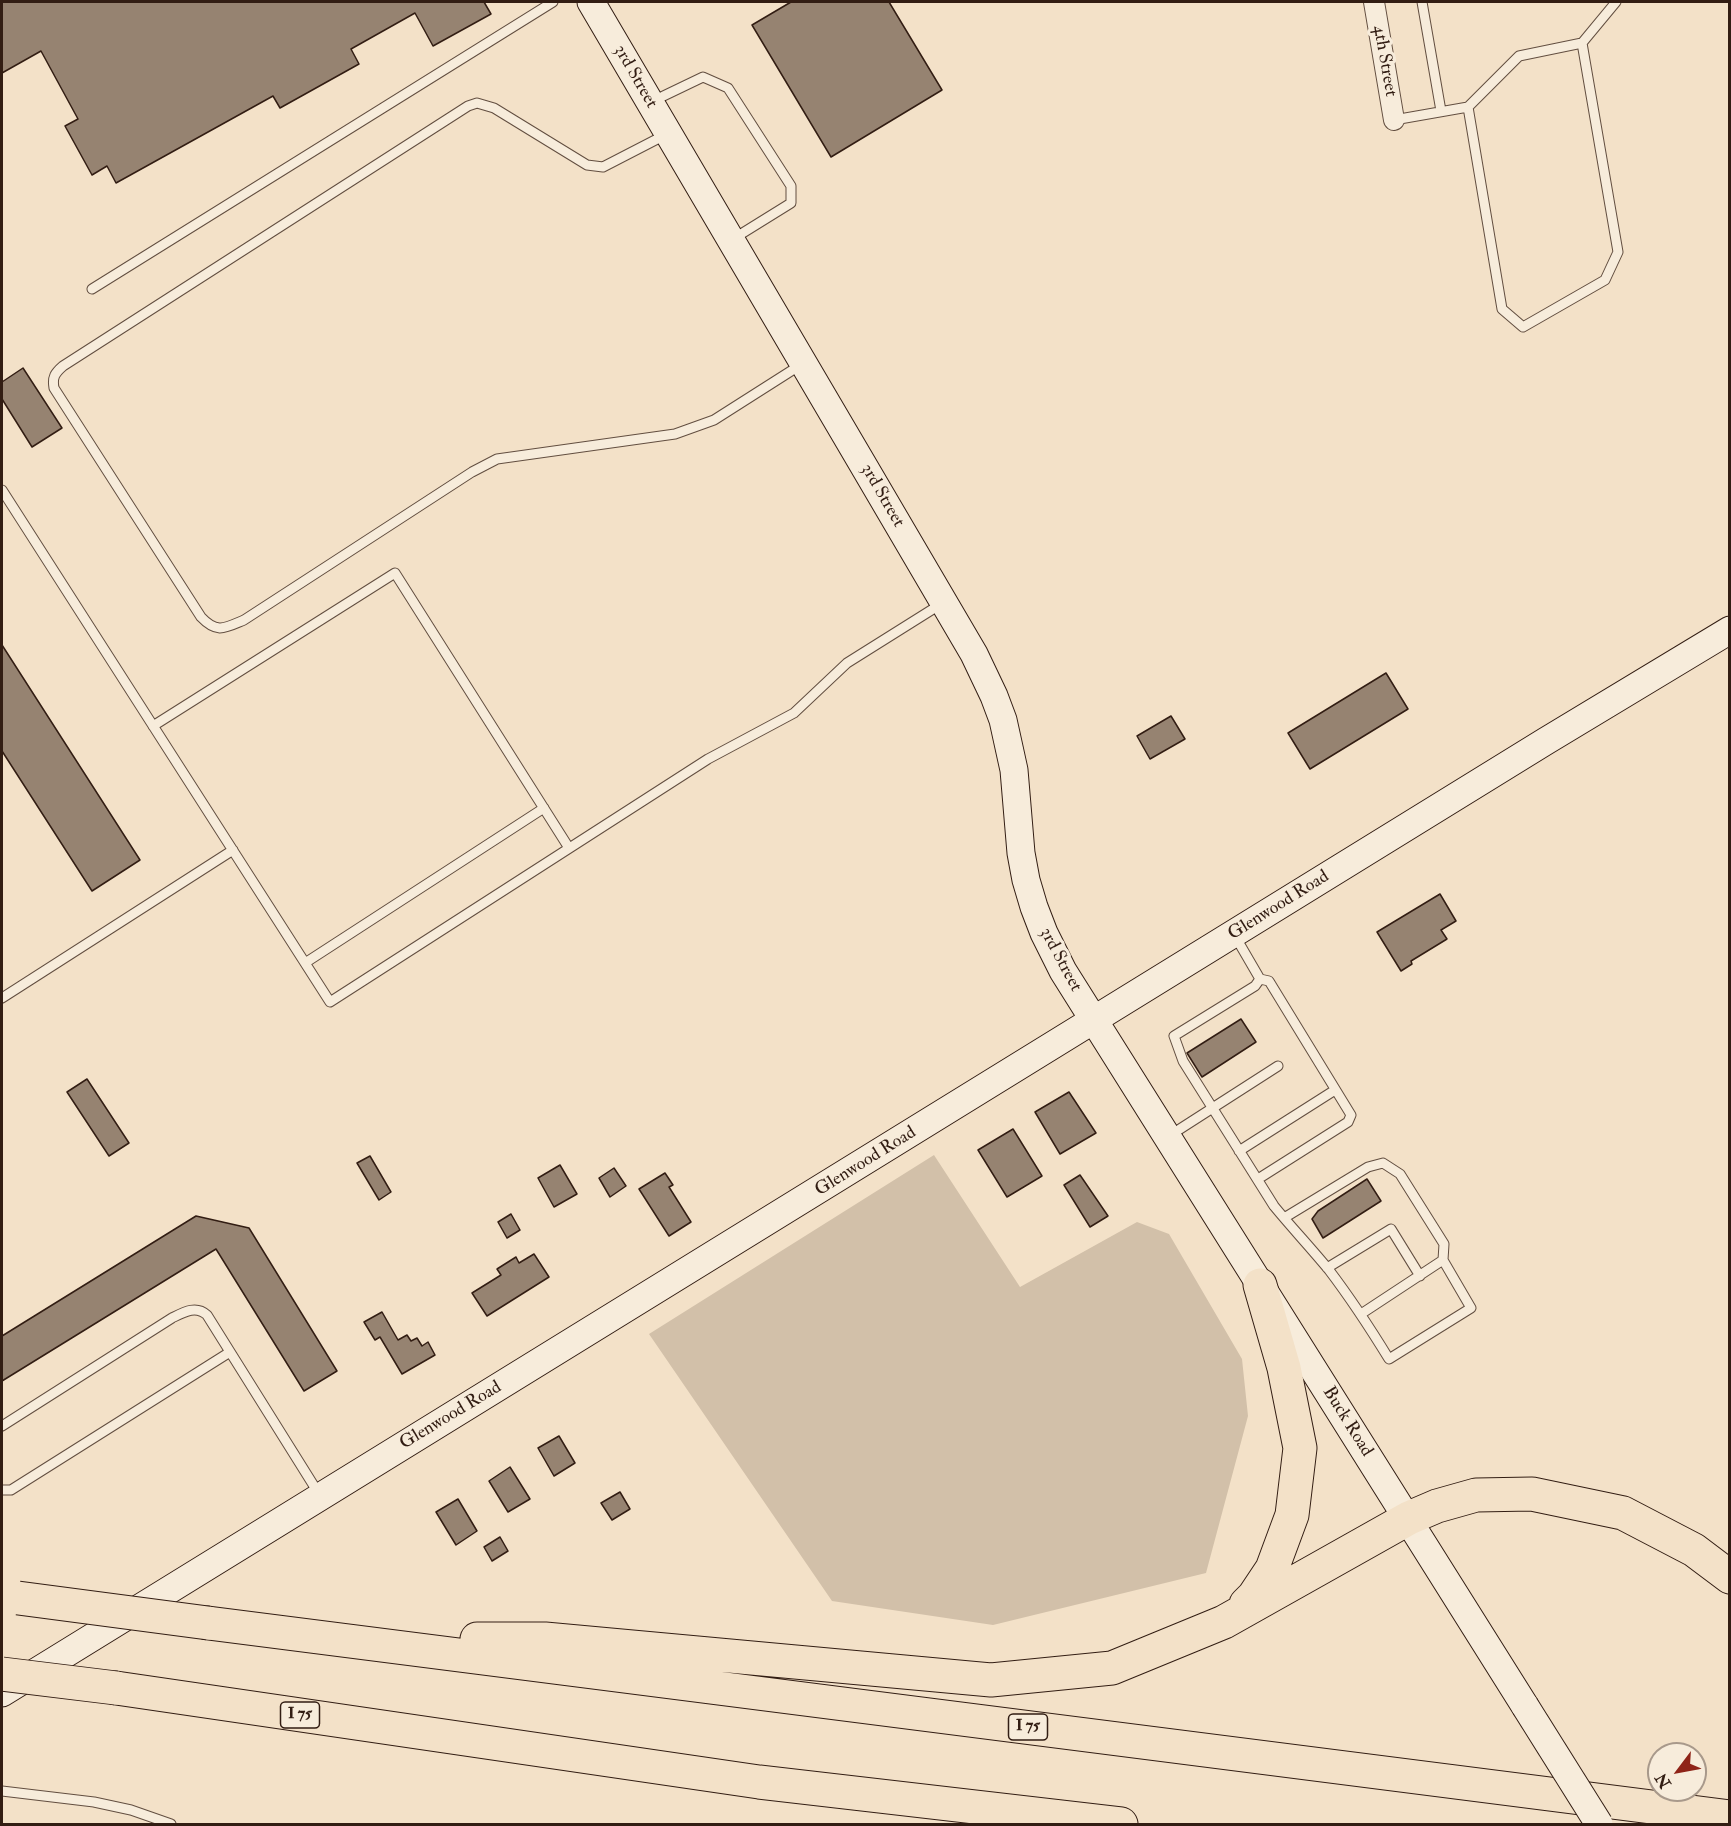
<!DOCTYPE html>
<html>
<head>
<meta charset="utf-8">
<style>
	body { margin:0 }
	#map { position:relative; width:1731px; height:1826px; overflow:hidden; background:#f3e1c8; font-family:"IM FELL Double Pica",serif }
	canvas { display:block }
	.frame { position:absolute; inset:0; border:3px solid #321d13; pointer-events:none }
	.north { position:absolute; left:1647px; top:1742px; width:60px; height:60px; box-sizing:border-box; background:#f7ecdb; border:2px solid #a8998b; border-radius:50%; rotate:238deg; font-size:16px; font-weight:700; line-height:24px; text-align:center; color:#321d13 }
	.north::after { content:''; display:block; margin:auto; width:21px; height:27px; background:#8f2418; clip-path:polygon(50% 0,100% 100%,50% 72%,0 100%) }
</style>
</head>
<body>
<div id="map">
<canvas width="1731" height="1826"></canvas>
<div class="frame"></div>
<div class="north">N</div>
</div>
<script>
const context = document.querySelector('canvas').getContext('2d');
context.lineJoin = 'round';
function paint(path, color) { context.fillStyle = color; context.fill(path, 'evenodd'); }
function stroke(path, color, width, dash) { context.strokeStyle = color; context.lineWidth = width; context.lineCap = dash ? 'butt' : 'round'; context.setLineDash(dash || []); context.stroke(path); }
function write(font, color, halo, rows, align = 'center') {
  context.font = font + ' "IM FELL Double Pica",serif'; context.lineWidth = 6; context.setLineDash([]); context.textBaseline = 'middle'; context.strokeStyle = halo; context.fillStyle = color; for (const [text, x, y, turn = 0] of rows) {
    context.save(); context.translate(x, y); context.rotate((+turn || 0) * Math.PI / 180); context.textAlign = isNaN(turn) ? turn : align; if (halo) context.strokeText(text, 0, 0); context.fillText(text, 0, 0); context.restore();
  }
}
const green = new Path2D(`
	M934,1155L1020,1287L1137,1222L1169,1234L1242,1359L1248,1416L1206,1573L993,1625L832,1601L649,1334Z`);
const building = new Path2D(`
	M2,2H484L491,14L433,46L415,13L351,49L359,64L280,108L273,96L116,183L107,166L92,175L65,126L78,119L41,51L2,73Z
	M791,2H889L942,90L831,157L752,25Z
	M23,368L62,428L32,447L2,399V382Z
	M2,645L140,860L92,891L2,751Z
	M1386,673L1408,709L1310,769L1288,733Z
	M1171,716L1185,739L1150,759L1137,736Z
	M1440,894L1456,921L1441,930L1447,939L1411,961L1412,964L1401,971L1377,932Z
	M1241,1019L1256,1042L1202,1077L1187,1053Z
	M87,1079L129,1143L109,1156L67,1092Z
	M1069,1092L1096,1133L1060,1154L1035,1112Z
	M1013,1129L1042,1176L1007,1197L978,1150Z
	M370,1156L391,1192L379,1200L357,1163Z
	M560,1165L577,1194L554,1207L538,1178Z
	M614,1168L626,1186L610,1197L599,1178Z
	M665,1173L673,1185L669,1187L691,1222L669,1236L639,1189Z
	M1080,1175L1108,1216L1090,1227L1064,1185Z
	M1367,1179L1381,1201L1323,1238L1312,1219L1318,1211Z
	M511,1214L520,1230L507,1238L498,1222Z
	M196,1216L249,1228L337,1371L304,1391L216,1249L2,1381V1336Z
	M534,1254L549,1277L487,1316L472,1293L501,1275L497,1269L516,1257L519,1263Z
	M382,1312L398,1340L407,1335L411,1341L417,1338L422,1346L428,1342L435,1355L402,1374L380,1337L375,1340L364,1322Z
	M559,1436L575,1463L554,1476L538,1448Z
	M510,1467L530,1499L508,1512L489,1481Z
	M620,1492L630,1509L612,1520L601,1503Z
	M458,1499L477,1531L456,1545L436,1512Z
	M500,1537L508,1551L492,1561L484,1547Z`);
const lane = new Path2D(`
	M1422,2L1441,111
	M653,101L703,77L728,88L791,186V203L733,239
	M1468,107L1519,56L1582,43
	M1394,120L1468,107L1502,309L1523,327L1605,280L1618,252L1582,43L1616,2
	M665,135L603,167L587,165L494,108L477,103L468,106L63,366C55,373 52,377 54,388L201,617C217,634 225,628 244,620L472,472L497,459L675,434L714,420L802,364
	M92,289L553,2
	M2,490L330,1002L708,759L794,713L847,663L941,604
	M153,726L395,573L569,848
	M1235,936L1260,979L1269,981L1351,1115L1348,1122L1258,1179
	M305,963L544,808
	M1260,979L1255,986L1174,1036L1183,1061L1274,1206C1292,1228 1311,1248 1329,1270C1351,1299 1370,1328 1389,1359L1471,1308L1443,1260L1444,1244L1400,1174L1383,1163L1368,1167L1284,1218
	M2,998L233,850
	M1169,1136L1278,1066
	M1239,1151L1335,1090
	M1327,1268L1391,1229L1420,1276
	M1361,1314L1443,1260
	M2,1426L172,1318C184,1312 196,1305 207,1315L319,1494
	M2,1490H11L230,1352
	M2,1791L94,1802L131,1810L171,1824`);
const street = new Path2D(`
	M1374,2L1394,120`);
const secondary = new Path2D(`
	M591,2L862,463L974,654L994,696L1003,720L1014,770L1021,853L1026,880L1034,907L1044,933L1063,971L1525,1706
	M2,1693L1546,741L1730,630`);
const highway = new Path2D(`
	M1246,1604L1254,1596L1272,1569L1292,1515L1300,1448L1284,1368L1260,1285
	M208,1623L1730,1817
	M477,1639H545L991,1680L1112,1668L1224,1622L1409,1518L1437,1506L1476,1495L1532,1494L1623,1513L1694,1550L1730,1577
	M116,1688L759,1782L1121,1824`);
const secondaryBridge = new Path2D(`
	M1525,1706L1599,1824`);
const highwayBridge = new Path2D(`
	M18,1598L208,1623
	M2,1674L116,1688`);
const shields = [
	[300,1715,39],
	[1028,1727,39]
];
const shieldNames = [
	["I 75",300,1715],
	["I 75",1028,1727]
];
const streetNames = [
	["4th Street",1384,61,80],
	["3rd Street",635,77,60],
	["3rd Street",882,496,60],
	["Glenwood Road",1279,906,-32],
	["3rd Street",1060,960,62],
	["Glenwood Road",866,1162,-32],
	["Glenwood Road",451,1416,-31],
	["Buck Road",1347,1422,58]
];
paint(green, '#d2c0a9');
paint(building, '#968371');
stroke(building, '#321d13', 1.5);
stroke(lane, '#624e40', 11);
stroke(street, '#624e40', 22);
stroke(secondary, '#321d13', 29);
stroke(highway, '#321d13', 35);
stroke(lane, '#f7ecdb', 9);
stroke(street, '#f7ecdb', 20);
stroke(secondary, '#f7ecdb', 27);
stroke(highway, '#f3e1c8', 33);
stroke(secondaryBridge, '#321d13', 29, []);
stroke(highwayBridge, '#321d13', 35, []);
stroke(secondaryBridge, '#f7ecdb', 27);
stroke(highwayBridge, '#f3e1c8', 33);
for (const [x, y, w] of shields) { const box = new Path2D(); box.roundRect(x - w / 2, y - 13, w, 26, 4.5); context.fillStyle = '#f7ecdb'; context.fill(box); stroke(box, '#321d13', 1.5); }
write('bold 16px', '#321d13', null, shieldNames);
write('18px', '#321d13', '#f7ecdb', streetNames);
</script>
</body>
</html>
